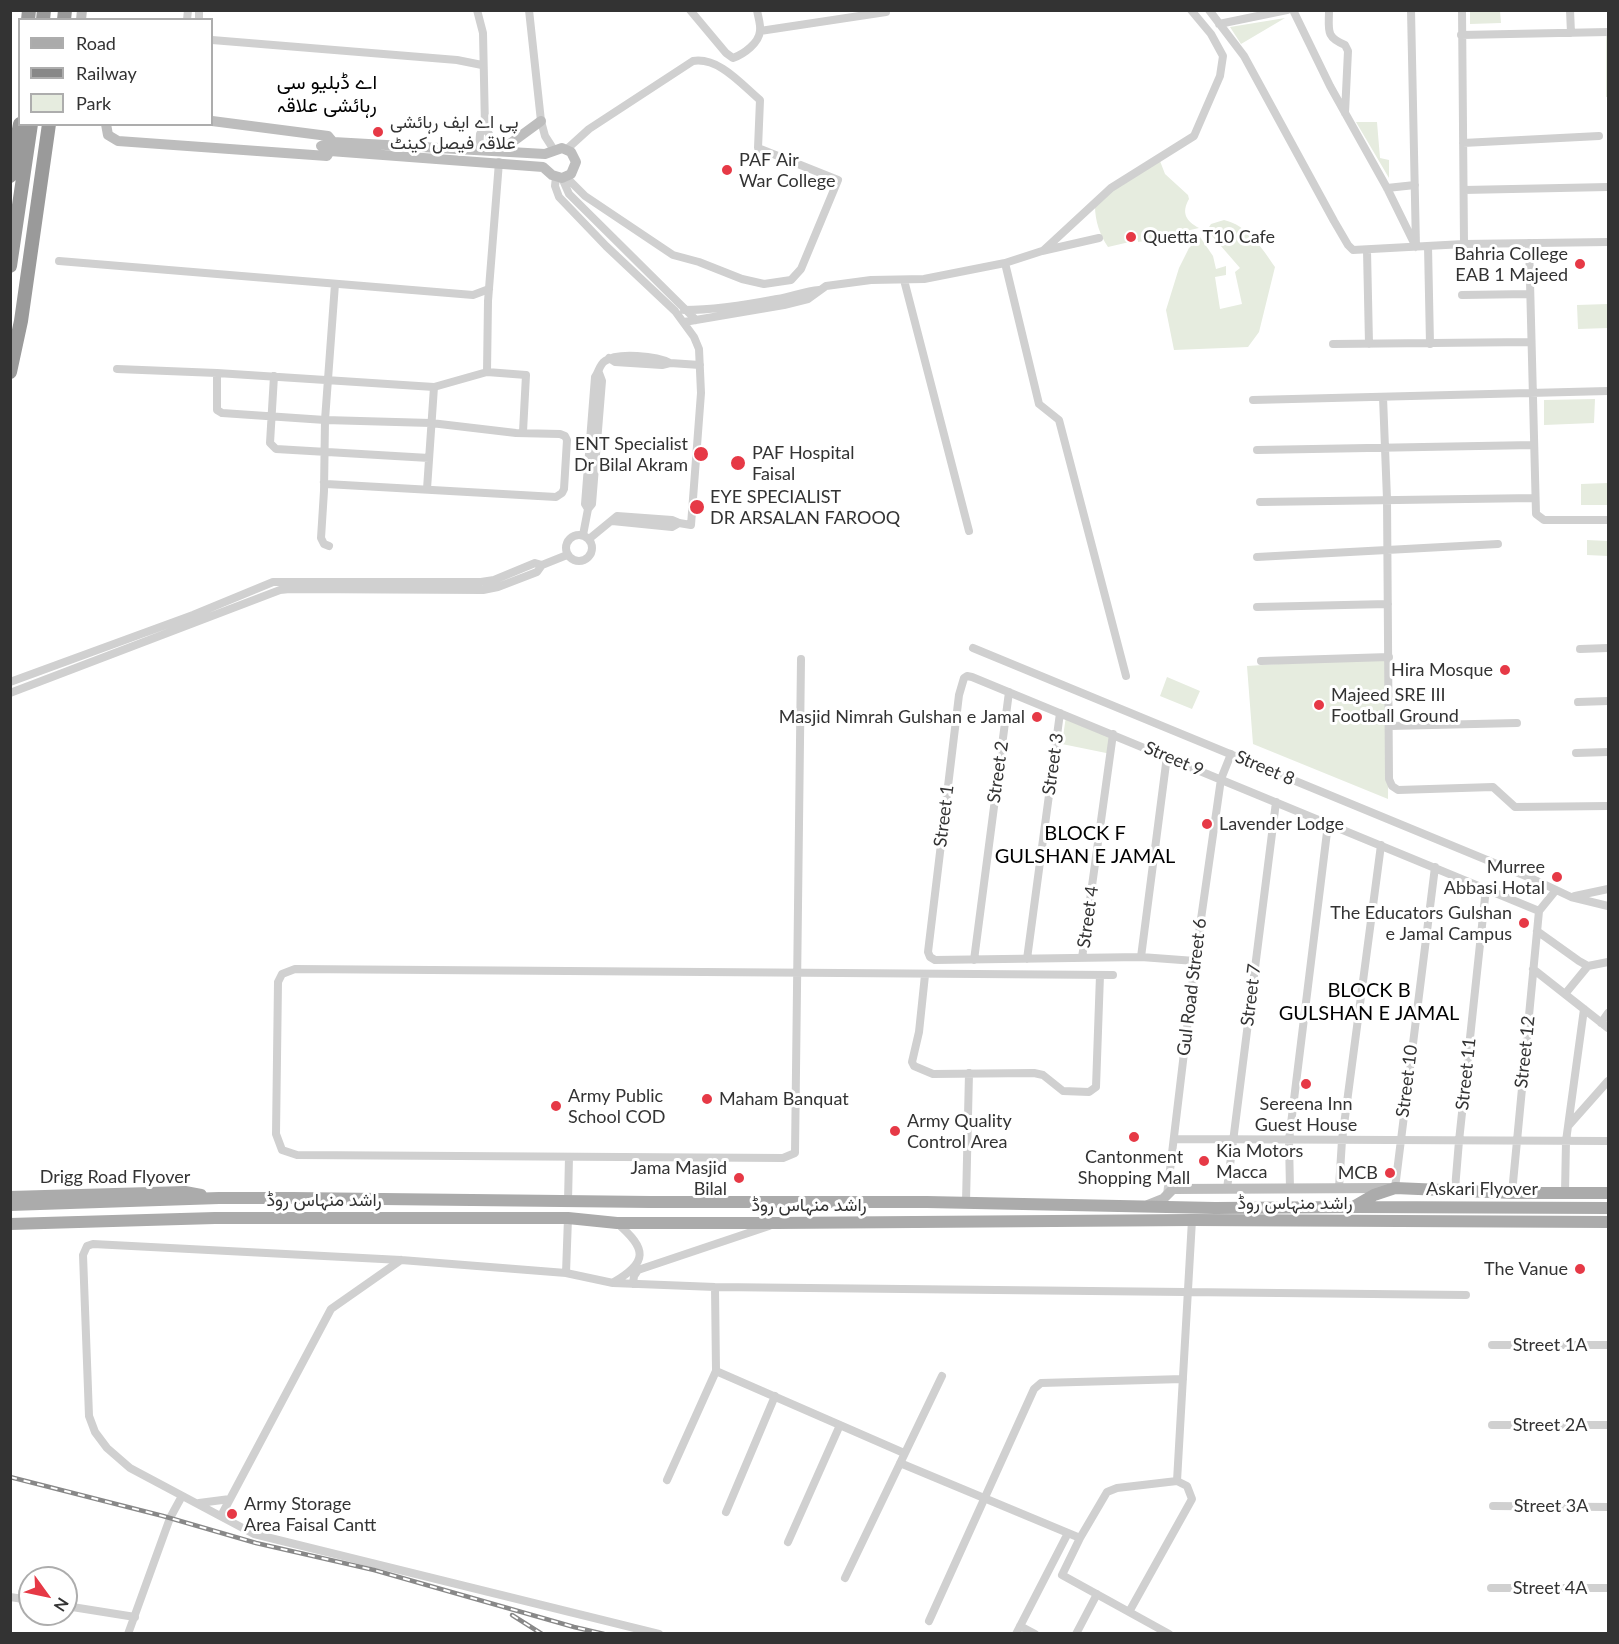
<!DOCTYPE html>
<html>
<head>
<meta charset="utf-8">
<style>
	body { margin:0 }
	#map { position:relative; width:1619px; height:1644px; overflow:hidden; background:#fff; font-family:Lato,sans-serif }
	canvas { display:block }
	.frame { position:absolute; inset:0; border:12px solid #333; pointer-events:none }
	.legend { position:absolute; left:18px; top:18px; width:195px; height:108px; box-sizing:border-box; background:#fff; border:2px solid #adadad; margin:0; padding:8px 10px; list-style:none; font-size:18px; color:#333 }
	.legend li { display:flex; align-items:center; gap:12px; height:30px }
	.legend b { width:30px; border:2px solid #adadad }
	.north { position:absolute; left:18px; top:1566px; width:60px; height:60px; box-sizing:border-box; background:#fff; border:2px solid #adadad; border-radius:50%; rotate:123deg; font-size:16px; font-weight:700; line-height:24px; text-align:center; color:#333 }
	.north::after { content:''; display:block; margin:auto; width:21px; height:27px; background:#e63946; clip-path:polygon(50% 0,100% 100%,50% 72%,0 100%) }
</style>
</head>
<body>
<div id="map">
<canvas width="1619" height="1644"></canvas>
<div class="frame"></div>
<ul class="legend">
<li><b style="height:8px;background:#ababab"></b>Road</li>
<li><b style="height:8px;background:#888"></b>Railway</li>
<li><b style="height:16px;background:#e6ecdf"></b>Park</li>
</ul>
<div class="north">N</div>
</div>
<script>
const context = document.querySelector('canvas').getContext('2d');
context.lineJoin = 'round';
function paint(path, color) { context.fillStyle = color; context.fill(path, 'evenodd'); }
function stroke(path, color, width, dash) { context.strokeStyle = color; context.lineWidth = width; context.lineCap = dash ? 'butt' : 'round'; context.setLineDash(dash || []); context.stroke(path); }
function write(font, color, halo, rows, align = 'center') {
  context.font = font + ' Lato,Vazirmatn,sans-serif'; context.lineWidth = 6; context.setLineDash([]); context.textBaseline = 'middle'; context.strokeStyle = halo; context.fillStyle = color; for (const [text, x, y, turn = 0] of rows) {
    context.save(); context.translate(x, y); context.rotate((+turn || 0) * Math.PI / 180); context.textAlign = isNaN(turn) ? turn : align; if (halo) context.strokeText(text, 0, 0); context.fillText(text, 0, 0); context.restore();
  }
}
const green = new Path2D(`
	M1470,11H1500L1501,23L1470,24Z
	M1285,18L1241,44L1230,27Z
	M1606,35H1608V97H1606Z
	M1356,122H1377L1380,158L1389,160V178Z
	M1160,161L1165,174L1188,195L1189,199C1181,213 1186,221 1199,228L1177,233L1167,232L1161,238L1138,242V240L1108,247C1100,235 1095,221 1095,206L1111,192Z
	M1224,220C1247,225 1262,248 1275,267L1259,332L1248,347L1174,350L1166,310L1179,268L1189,248L1200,237L1213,256L1216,269L1226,266V275L1215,277L1220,309L1242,304L1235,272L1240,268L1207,230L1211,224Z
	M1608,304V328L1578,329L1577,305Z
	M1595,399L1594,423L1544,425V400Z
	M1608,483V505H1581V484Z
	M1587,540L1608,541V556L1587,555Z
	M1389,657L1388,799L1253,744L1247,666Z
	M1167,677L1200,691L1192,709L1160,696Z
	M1066,716L1113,734L1111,754L1062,744Z`);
const street = new Path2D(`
	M477,10L483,33L485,127L489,134L492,150
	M529,10L541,121L545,136L554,150
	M690,10L726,53L733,58C744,54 759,43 760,31C761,25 758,17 757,10
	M1209,10L1244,56L1334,221L1348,245L1353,250L1464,244L1608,242
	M1293,10L1330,86L1387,188L1416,247L1411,10
	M1329,10C1329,30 1325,37 1345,45L1348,51L1345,113
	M1462,10L1464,244
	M1570,10L1571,33
	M187,20L188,10
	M199,20V10
	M1219,24L1287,10
	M760,31L886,12
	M1461,35L1608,32
	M212,40L457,60L482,65
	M1463,143L1599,136
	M479,149L480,134L485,127
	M556,177L555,186L559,197L606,246L675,311L694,337L699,349L701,393L691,525L679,523L672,520L617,516L589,539
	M566,177L585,196L673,255L699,262L742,279L764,284L791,280L801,269L838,180L758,148L760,100C741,84 719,57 693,61L589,129L567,149
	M562,178L569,194L696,320
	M1387,188L1415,185
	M1464,190L1608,187
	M1529,243L1536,514L1544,520H1608
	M1428,246L1430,344
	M1044,250L1111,188L1194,136L1220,76L1223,56L1211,34L1191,10
	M1367,250L1369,344
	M59,261L473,295L489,289
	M1005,263L1039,404L1059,420L1126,676
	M904,280L969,531
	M1462,295L1530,294
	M684,310C716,310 746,305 777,299C792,297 804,291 819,290
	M684,322L784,305L808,299L826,286L871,280L924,279L1005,263L1042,251L1099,238
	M1333,344L1531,342
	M609,358L615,362L662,365L670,363L700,365
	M117,369L217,373L434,387L487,372L526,375L523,432
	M487,372L488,301L499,162
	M217,373V410L222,413L325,420L431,423L516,433L560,434L565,436L567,440L564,489L562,493L556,497L326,484L324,482
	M274,376L270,443L276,449L429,458
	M1383,397L1387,499L1389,779L1392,786L1398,790L1493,787L1515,807L1608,806
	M1253,400L1608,391
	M1257,450L1534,445
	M427,489L434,387
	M1260,502L1535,498
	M588,509L585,504L595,377C599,372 599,365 605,361C617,352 657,356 670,363
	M612,521L672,527L679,523
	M566 548a13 13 0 1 1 26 0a13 13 0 1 1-26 0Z
	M583,535L588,509L592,504L602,381L599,373
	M329,546L324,544L321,538L324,491L325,420L335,284
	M1257,557L1498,544
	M1257,607L1388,604
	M973,648L1533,879L1571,897L1608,906
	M1580,649L1608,648
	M801,659L795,1153L783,1158L297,1155L282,1150L276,1134L278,982L282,974L295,969L1113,975
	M1261,661L1389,657
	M10,682L193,615L273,582H481L494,580L535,563L542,565
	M10,693L280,590L290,589L483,590L498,587L537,572L542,565L567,555
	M1578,702L1608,701
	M1390,726L1517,723
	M1576,753L1608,752
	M1575,896L1608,889
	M1539,911L1556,890
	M1537,931L1579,961L1588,966
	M1141,957L1167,756
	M1082,958L1113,734
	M1027,959L1060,713
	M974,960L1009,692
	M1195,961L1141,957L935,960L930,957L928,952L959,695L964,678L967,676L972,677L1539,911
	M1533,969L1608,1028
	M925,975L919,1032L912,1062L914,1066L933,1074L1034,1073L1043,1075L1063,1091L1089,1092L1096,1087L1100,975
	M1565,994L1588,966L1608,962
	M1601,1023L1608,1013
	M1569,1125L1608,1081
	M1174,1139L1608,1141
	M1339,1188L1342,1140L1381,845
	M1395,1188L1435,867
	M1227,1189L1276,802
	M1290,1189L1289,1140L1328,824
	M1455,1189L1459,1141L1486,888
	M1512,1193L1539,911
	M1565,1193L1566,1141L1584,1009
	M1167,1195L1195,961L1221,779L1231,754
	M568,1201L569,1157
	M966,1202L969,1073
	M568,1218L566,1273L613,1283L715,1287L1466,1295
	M566,1273L401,1260L93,1244L87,1246L83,1255L89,1416L95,1432L107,1448L130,1468L254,1534L659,1634
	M614,1282C648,1262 647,1249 618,1224
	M633,1284L634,1276L638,1270L769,1226
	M715,1287L716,1371L904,1453
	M1492,1345H1608
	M1492,1425H1608
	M900,1463L1080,1538
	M667,1480L716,1371
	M1177,1481L1192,1220
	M199,1503L230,1499
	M1493,1506L1608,1507
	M726,1512L775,1396
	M221,1516L331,1309L401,1260
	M788,1542L840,1425
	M845,1578L942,1376
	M1491,1588H1608
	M10,1597L30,1600
	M66,1606L135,1617
	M1129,1612L1192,1499L1187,1486L1177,1481L1117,1488L1107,1492L1080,1538L1062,1575L1169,1634
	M929,1621L1034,1389L1041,1383L1183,1379
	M1020,1626L1035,1634
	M128,1634L170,1518L182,1496
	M1016,1634L1068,1533
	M1076,1634L1097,1594`);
const secondary = new Path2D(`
	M81,20L82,10
	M212,121L328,136L333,142
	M106,124L108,135L118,141L327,156L330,151
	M333,142L545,154L562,148L571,152L576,162L571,174L562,178L552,175L543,167L330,151L321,146Z
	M500,151L541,121
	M1148,1205L1163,1199L1173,1189L1388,1188`);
const primary = new Path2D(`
	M10,1197L185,1192L201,1195
	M10,1205L219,1198H292L651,1202H927L1215,1208L1354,1207L1608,1208
	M1355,1206L1374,1195L1395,1188L1512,1193H1608
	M10,1224L215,1218H568L617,1223H776L1192,1220L1608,1222`);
const highway = new Path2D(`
	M28,20L29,10
	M43,20L44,10
	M64,20L65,10
	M10,176L20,124
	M10,266L31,124
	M10,372L21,321L49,124`);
const rail = new Path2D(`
	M10,1477L163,1516L256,1543L374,1570L574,1627L604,1634
	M512,1615L542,1634`);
const markers = [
	[378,132,6,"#e63946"],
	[727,170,6,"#e63946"],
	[1131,237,6,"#e63946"],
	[1580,264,6,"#e63946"],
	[701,454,8,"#e63946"],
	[738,463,8,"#e63946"],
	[697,507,8,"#e63946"],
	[1505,670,6,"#e63946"],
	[1319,705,6,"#e63946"],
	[1037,717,6,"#e63946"],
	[1207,824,6,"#e63946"],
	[1557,877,6,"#e63946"],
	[1524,923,6,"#e63946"],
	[1306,1084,6,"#e63946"],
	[707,1099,6,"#e63946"],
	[556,1106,6,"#e63946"],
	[895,1131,6,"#e63946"],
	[1134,1137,6,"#e63946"],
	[1204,1161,6,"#e63946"],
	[1390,1173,6,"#e63946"],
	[739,1178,6,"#e63946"],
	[1580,1269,6,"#e63946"],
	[232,1514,6,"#e63946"]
];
const poiNames = [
	["پی اے ایف رہائشی",390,122],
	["علاقہ فیصل کینٹ",390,143],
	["PAF Air",739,160],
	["War College",739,181],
	["Quetta T10 Cafe",1143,237],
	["Bahria College",1568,254,"right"],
	["EAB 1 Majeed",1568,275,"right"],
	["ENT Specialist",688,444,"right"],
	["Dr Bilal Akram",688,465,"right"],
	["PAF Hospital",752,453],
	["Faisal",752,474],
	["EYE SPECIALIST",710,497],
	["DR ARSALAN FAROOQ",710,518],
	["Hira Mosque",1493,670,"right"],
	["Majeed SRE III",1331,695],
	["Football Ground",1331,716],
	["Masjid Nimrah Gulshan e Jamal",1025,717,"right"],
	["Lavender Lodge",1219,824],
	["Murree",1545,867,"right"],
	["Abbasi Hotal",1545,888,"right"],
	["The Educators Gulshan",1512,913,"right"],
	["e Jamal Campus",1512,934,"right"],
	["Army Public",568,1096],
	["School COD",568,1117],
	["Maham Banquat",719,1099],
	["Sereena Inn",1306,1104,"center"],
	["Guest House",1306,1125,"center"],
	["Army Quality",907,1121],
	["Control Area",907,1142],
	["Kia Motors",1216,1151],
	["Macca",1216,1172],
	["Cantonment",1134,1157,"center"],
	["Shopping Mall",1134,1178,"center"],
	["Jama Masjid",727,1168,"right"],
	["Bilal",727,1189,"right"],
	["MCB",1378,1173,"right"],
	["The Vanue",1568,1269,"right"],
	["Army Storage",244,1504],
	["Area Faisal Cantt",244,1525]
];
const streetNames = [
	["Street 9",1174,759,23],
	["Street 3",1053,764,-82],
	["Street 8",1265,768,23],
	["Street 2",998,772,-82],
	["Street 1",944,816,-83],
	["Street 4",1088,917,-82],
	["Gul Road Street 6",1192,987,-83],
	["Street 7",1251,995,-83],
	["Street 12",1525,1052,-84],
	["Street 11",1466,1074,-84],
	["Street 10",1407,1081,-83],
	["Drigg Road Flyover",115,1177],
	["Askari Flyover",1482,1189],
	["راشد منہاس روڈ",324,1200],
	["راشد منہاس روڈ",1295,1203],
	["راشد منہاس روڈ",809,1205],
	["Street 1A",1550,1345],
	["Street 2A",1550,1425],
	["Street 3A",1551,1506],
	["Street 4A",1550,1588]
];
const neighbourhoodNames = [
	["اے ڈبلیو سی",327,83],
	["رہائشی علاقہ",327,106],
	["BLOCK F",1085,834],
	["GULSHAN E JAMAL",1085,857],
	["BLOCK B",1369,991],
	["GULSHAN E JAMAL",1369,1014]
];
paint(green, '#e6ecdf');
stroke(street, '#d0d0d0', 8);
stroke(secondary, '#bdbdbd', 10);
stroke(primary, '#ababab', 12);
stroke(highway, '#9a9a9a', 14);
stroke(rail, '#888', 4.5);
stroke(rail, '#fff', 2, [7]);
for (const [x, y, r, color] of markers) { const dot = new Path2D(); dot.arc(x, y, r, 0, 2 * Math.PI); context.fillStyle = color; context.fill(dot); stroke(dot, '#fff', 2); }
write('18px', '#333', '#fff', poiNames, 'left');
write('18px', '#333', '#fff', streetNames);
write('20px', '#000', '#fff', neighbourhoodNames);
</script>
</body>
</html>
